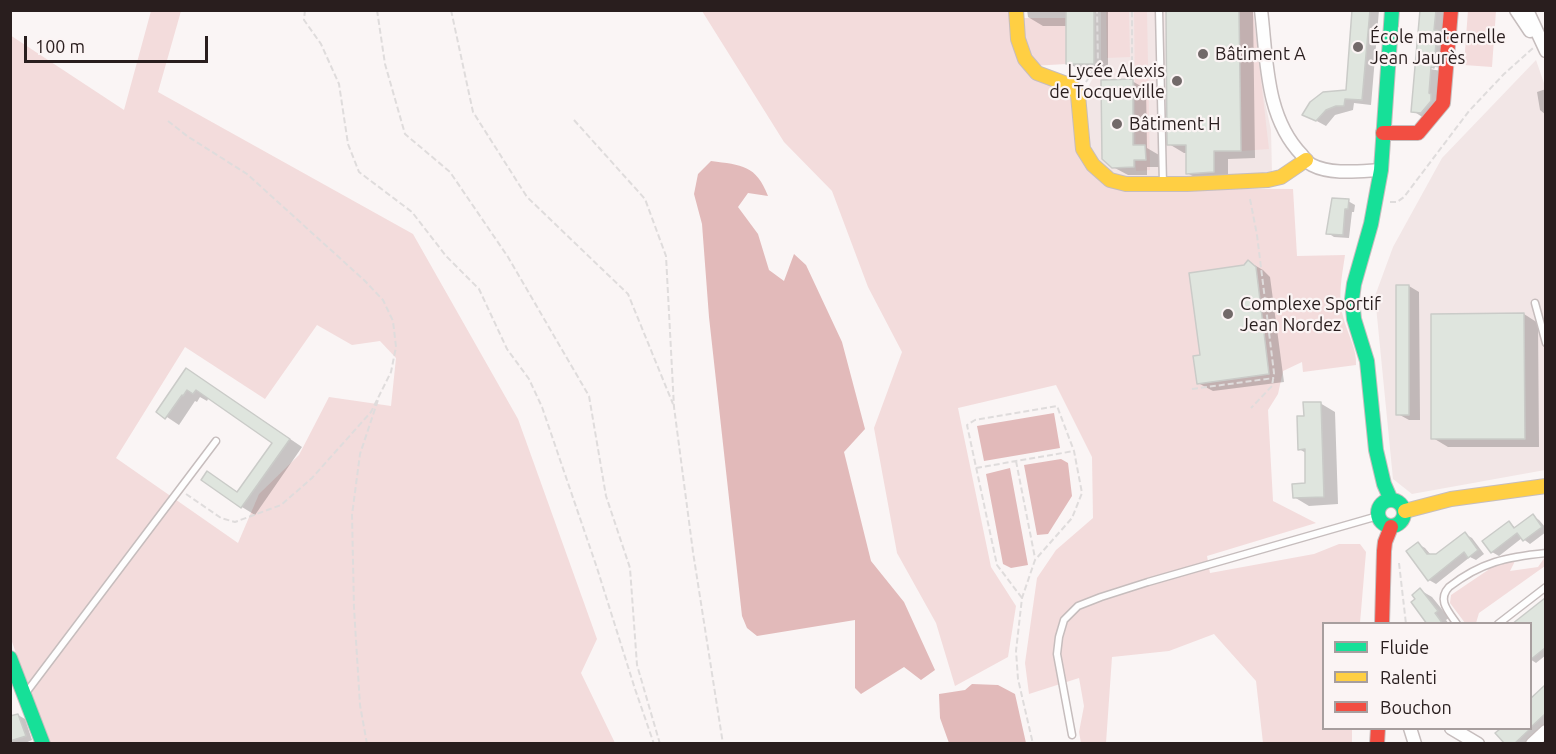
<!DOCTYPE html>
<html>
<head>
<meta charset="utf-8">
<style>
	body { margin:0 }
	#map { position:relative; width:1556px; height:754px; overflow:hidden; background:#faf5f5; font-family:Ubuntu,sans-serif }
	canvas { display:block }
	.frame { position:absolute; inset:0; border:12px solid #291e1e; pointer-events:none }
	.legend { position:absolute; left:1322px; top:622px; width:210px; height:108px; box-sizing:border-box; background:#fbf4f4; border:2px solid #a79e9e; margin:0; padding:8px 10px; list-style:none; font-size:18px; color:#291e1e }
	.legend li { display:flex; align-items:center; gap:12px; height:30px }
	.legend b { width:30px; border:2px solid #a79e9e }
	.scale { position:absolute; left:24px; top:36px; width:184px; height:27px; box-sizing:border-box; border:3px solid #291e1e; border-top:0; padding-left:8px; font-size:18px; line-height:21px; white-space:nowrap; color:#291e1e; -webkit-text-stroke:4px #fbf4f4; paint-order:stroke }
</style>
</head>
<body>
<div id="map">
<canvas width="1556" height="754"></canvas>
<div class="frame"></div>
<ul class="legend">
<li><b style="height:8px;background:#16e098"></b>Fluide</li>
<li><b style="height:8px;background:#ffcf43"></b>Ralenti</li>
<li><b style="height:8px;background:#f24e42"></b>Bouchon</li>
</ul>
<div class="scale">100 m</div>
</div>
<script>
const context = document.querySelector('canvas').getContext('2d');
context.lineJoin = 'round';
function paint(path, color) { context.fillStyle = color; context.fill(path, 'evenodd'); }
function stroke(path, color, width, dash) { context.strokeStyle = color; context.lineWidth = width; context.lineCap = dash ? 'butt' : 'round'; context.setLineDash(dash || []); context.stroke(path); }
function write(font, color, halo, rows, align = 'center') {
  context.font = font + ' Ubuntu,sans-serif'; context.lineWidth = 4.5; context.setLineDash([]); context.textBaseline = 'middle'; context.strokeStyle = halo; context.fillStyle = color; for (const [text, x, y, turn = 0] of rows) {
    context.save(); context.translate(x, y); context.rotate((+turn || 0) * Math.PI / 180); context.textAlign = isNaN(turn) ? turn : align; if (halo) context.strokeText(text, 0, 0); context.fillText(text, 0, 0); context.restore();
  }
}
const built = new Path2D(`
	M1101,11H1253L1265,102L1271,130L1272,173L1214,177H1132L1108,175L1087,147L1082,98L1101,63Z
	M1536,60L1546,89L1545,470L1412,494L1393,479L1375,296L1393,247L1442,158Z`);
const green = new Path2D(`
	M1468,10L1496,11L1492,67L1464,65Z
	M151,11H181L158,92L413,234L518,419L597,639L581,673L615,743H47L10,636V35L124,110ZM317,325L352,345L380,341L396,358L391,406L329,397L299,455L259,494L238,543L116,458L185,347L265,399Z
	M702,11H1011L1020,61L1073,91L1081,152L1129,188L1293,189L1297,256L1345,255C1342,276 1337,298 1344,320C1348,335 1357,349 1356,365L1303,372L1302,362L1283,371L1278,394L1268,410L1273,501L1316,523L1207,556L1210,573L1314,554L1339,544H1360L1366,552L1360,623L1324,624V728L1352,729V743H1263L1256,681L1214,634L1169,651L1112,657L1106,743H1081L1079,732L1084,706L1079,678L1029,694L1025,663L1037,578L1056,550L1093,518L1092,457L1056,385L958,408L991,567L1016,606L1008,657L955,686L936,623L897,553L874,428L902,352L868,287L832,191L784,142Z
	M1106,11H1129L1130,57L1107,58Z
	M1134,11H1147L1150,170L1136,171Z
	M1239,11H1253L1269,149L1241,151Z
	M1021,18H1066V64L1032,66Z
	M1545,557V566L1479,613L1476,623H1465L1450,603L1451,595L1488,570L1489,567L1515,561L1510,571L1538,567Z`);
const water = new Path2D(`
	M711,161C742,165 756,165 768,196L748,193L738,207L758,234L769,270L784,281L794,254L806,265L842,342L865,429L844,452L871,561L904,602L935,670L921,680L904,667L861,694L855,688V620L757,636L747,628L742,616L709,317L702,224L694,194L698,174Z
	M1054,413L1060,448L984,461L977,426Z
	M1061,459L1068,463L1072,496L1048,534L1037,535L1024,465Z
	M1010,468L1028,565L1011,568L1003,564L986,474Z
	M972,684L998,685L1015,694L1026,743H949L940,718L939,694L965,690Z`);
const shadow = new Path2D(`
	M1027,10H1108V71H1082L1068,63L1067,26H1043L1028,17Z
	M1167,10H1253L1255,158L1228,159V180L1202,181L1187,173L1188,153H1184L1169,144Z
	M1354,10H1379L1371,105L1354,103L1353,110L1335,115L1326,126L1304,114L1347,91Z
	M1422,10H1453L1448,75L1427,120L1413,111ZM1430,66L1441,68V71L1430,69Z
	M1132,81L1146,89L1147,148L1159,155V167H1147V175H1128L1113,167Z
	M1546,89V115L1540,110L1537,92Z
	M1348,201L1355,205L1354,212H1352L1349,238L1334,237L1328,233Z
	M1249,262L1263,270L1270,277L1284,382L1213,391L1198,383L1202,356Z
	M1409,286L1419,292L1420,420H1409L1398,414Z
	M1524,314L1538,323L1539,447H1448L1433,438Z
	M199,377L302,447L255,515L242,507L207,473L239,493L274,442L209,397L207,401L200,397L197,402L195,401L179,425L158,411Z
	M1320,403L1335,412L1338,504L1309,506L1294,497L1307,484L1306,453L1299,449L1305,417Z
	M1533,516L1539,520L1546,528V532L1530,544L1522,538L1499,556L1492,552L1509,523L1516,528Z
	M1465,534L1472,538L1484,554L1476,560L1470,557L1436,584L1429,580L1418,544L1425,548L1431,555L1436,556Z
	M1420,590L1432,597L1449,618L1446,620L1449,624H1429L1417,599Z
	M1546,641V655L1536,663L1530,659V650Z
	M1546,687V723L1524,744H1507L1497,733L1502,728H1530V700Z
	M18,715L25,719L32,740L23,744H10V718Z`);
const building = new Path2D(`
	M1066,10H1094V64H1066Z
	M1166,10H1239L1241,151H1214V172L1186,174V145H1167Z
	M1352,10H1370L1362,100L1345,99L1344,106H1336L1326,110L1316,121L1302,115L1310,102L1323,92L1346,90Z
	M1420,10H1436L1434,30H1437L1434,68L1431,67L1429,93L1431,94V101L1421,113L1411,112Z
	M1133,79V145H1145L1146,160H1134V167L1112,168L1102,159L1101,80Z
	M1332,198L1349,199L1348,209H1345L1343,235L1326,234Z
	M1248,260L1256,267L1269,374L1197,384L1193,356L1200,355L1189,273L1244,265Z
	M1396,285H1409V415H1396Z
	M1524,313L1525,439H1431V314Z
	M186,368L290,439L241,508L201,480L207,471L237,492L272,443L196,390L193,394L187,390L183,396L182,395L165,419L156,412Z
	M1303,402H1321L1324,497L1293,498L1292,484L1305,483V449L1298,450L1297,416H1304Z
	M1533,514L1542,527L1523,541L1517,533L1491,553L1482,541L1509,521L1514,528Z
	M1465,532L1478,550L1468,558L1464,552L1428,581L1406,551L1418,542L1427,554H1436Z
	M1420,588L1438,611L1435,613L1443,624H1427L1411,602L1415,599L1412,595Z
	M1545,598V648L1530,660V624H1512Z
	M1545,685V714L1530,728V699Z
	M18,714L26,736L10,741V716Z
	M1500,729H1530L1514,744H1505L1495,733Z`);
const path = new Path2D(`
	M305,10L304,20L321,44L339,84L348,144L359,172L412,212L446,256L479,289L507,349L529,379L542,407L597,568L635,689L654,744
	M377,10L385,64L405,134L450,172L508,257L589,396L606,496L630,568L637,665L660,744
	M451,10L473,112L527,197L628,294L673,404
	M1128,79L1132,73V10
	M1086,82L1098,63L1097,10
	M574,120L645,199L666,256L674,407L693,552L723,744
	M168,121L187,136L247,174L364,280L383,300L393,321L396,347L391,372L371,412L312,478L281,505L235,522L221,518L186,494
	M1250,199L1257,235L1274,373L1272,386L1251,408
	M1390,202H1397L1404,197L1469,111L1504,74L1533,48
	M1192,389L1274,378
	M1016,461L1035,558
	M976,468L1074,451
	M1399,563L1406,624
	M1022,598L997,565L967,425L975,420L1057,406L1074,451L1082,493L1072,518L1035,560L1022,598L1016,651L1018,679L1033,744
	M367,744L360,705L354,608L352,515L360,454L378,400`);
const lane = new Path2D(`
	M1159,10L1163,184
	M1535,303L1546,343
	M1457,624C1448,611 1437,600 1449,587C1481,562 1507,557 1546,553
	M1498,624L1546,587
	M25,694L216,441
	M1072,735L1057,654L1059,637L1064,620L1078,606L1101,597L1148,582L1378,516`);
const street = new Path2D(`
	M1261,10C1267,59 1265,117 1302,155C1305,159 1308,163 1312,165C1331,175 1360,171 1381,170
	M1516,10L1530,31
	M1527,10L1546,51
	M1410,728L1415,744
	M1451,728L1478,744
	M1532,744L1546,731`);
const fast = new Path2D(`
	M1378 513a13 13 0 1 1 26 0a13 13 0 1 1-26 0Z
	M1391,500L1384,484L1376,450L1367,361L1354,319L1352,299L1354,284L1371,224L1381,170L1392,10
	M10,658L43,744`);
const slow = new Path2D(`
	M1016,10L1018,39L1025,59L1037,73L1072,86L1078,95L1083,149L1093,165L1110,180L1126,184H1187L1268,180L1281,177L1306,160
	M1405,511L1451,499L1546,486`);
const jam = new Path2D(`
	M1383,133H1418L1443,103L1451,10
	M1382,624L1384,551L1385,542L1391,527
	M1377,744L1378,728`);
const markers = [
	[1358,47,6,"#726969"],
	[1203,54,6,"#726969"],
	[1177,81,6,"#726969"],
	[1117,124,6,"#726969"],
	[1228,314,6,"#726969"]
];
const poiNames = [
	["École maternelle",1370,37],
	["Jean Jaurès",1370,58],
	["Bâtiment A",1215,54],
	["Lycée Alexis",1165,71,"right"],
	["de Tocqueville",1165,92,"right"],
	["Bâtiment H",1129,124],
	["Complexe Sportif",1240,304],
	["Jean Nordez",1240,325]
];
paint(built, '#f2e6e6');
paint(green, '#f3dcdc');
paint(water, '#e2baba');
paint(shadow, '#0003');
paint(building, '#dfe5de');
stroke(building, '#cacbc8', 1.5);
stroke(lane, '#c6bdbd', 9);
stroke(street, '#c6bdbd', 15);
stroke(fast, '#c6bdbd', 16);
stroke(slow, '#c6bdbd', 16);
stroke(jam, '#c6bdbd', 16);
stroke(path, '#dfdcdc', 2, [6, 3]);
stroke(lane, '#fefefe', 6);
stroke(street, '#fefefe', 12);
stroke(fast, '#16e098', 14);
stroke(slow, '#ffcf43', 14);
stroke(jam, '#f24e42', 14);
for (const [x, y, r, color] of markers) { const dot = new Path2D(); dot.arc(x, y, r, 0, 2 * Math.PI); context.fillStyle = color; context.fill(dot); stroke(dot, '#fbf4f4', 2); }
write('18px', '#291e1e', '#fbf4f4', poiNames, 'left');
</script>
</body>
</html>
